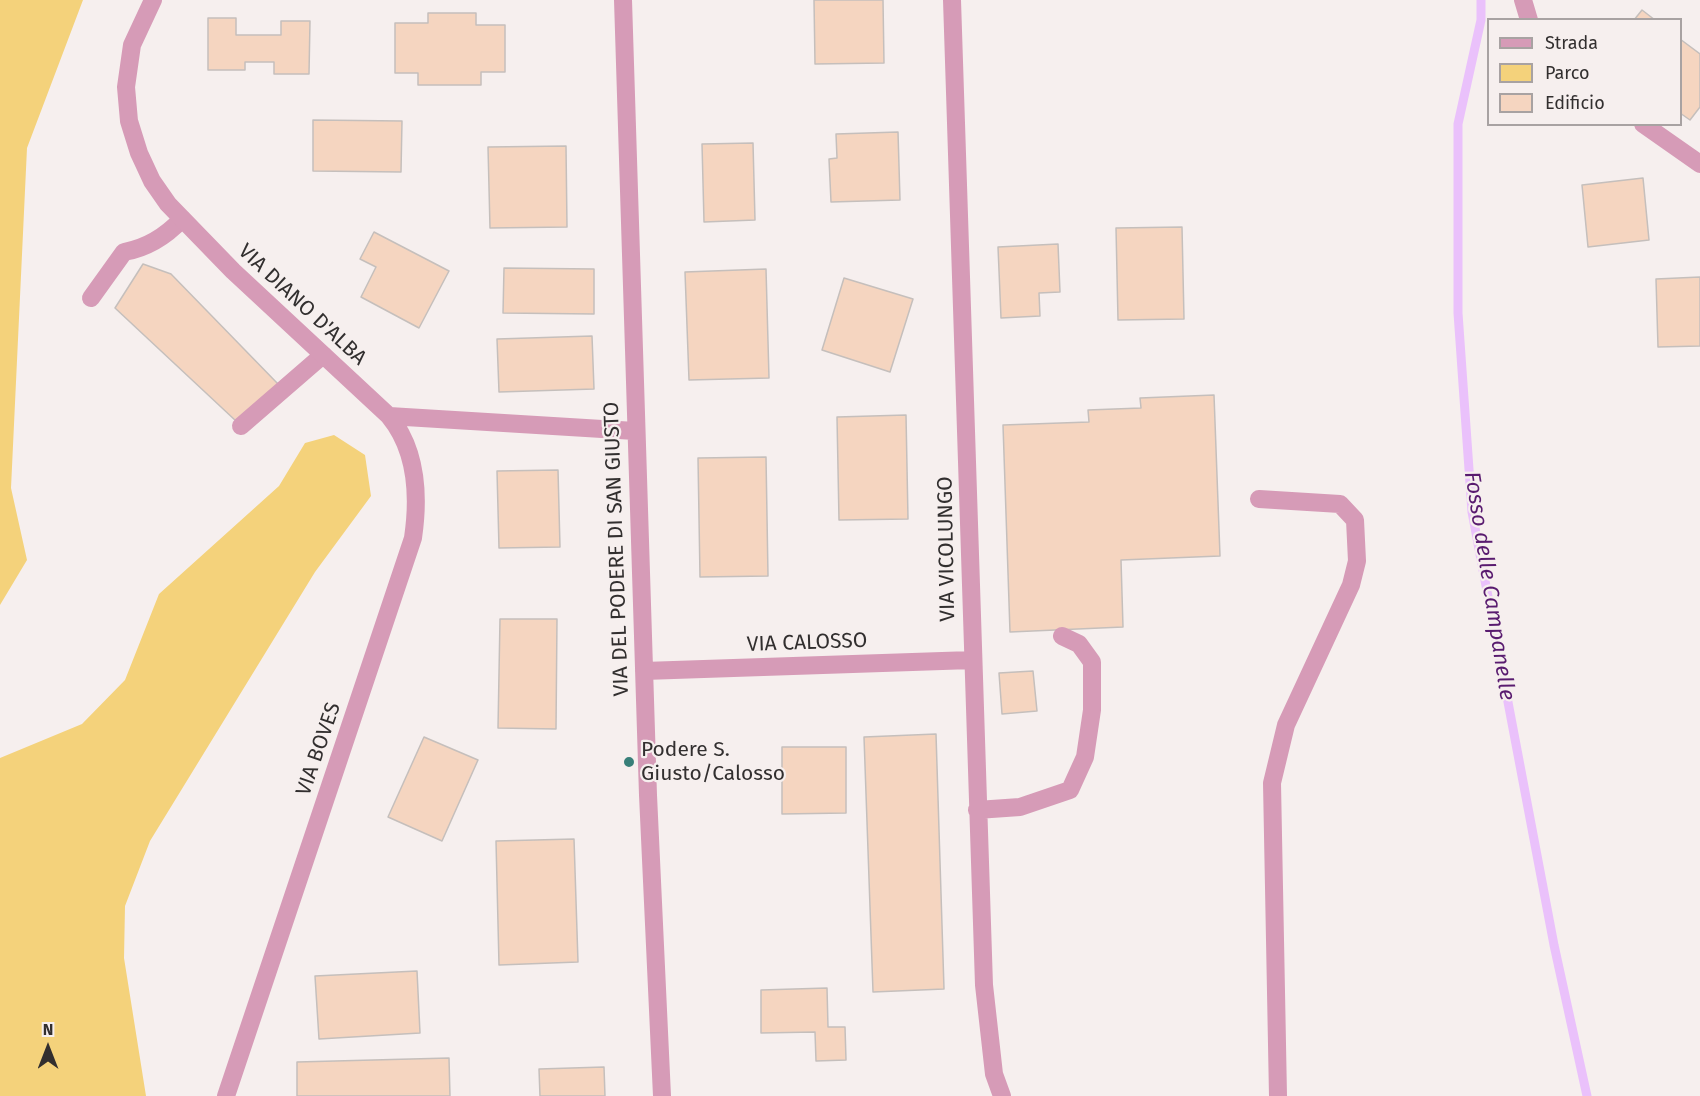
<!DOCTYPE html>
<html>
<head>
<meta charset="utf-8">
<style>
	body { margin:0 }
	#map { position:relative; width:1700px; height:1096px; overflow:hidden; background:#f6efee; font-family:"Fira Sans",sans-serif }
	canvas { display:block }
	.legend { position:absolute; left:1487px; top:18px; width:195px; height:108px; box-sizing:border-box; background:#f6efee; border:2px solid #a8a2a2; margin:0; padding:8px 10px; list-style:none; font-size:18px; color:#322f2f }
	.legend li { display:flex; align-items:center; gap:12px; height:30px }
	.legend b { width:30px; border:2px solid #a8a2a2 }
	.north { position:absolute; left:18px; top:1018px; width:60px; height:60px; -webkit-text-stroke:4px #f6efee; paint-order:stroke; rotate:0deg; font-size:16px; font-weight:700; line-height:24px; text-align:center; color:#322f2f }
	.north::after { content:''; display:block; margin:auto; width:21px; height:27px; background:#322f2f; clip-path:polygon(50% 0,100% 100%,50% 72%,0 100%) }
</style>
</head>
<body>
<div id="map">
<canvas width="1700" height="1096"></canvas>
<ul class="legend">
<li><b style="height:8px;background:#d69bb7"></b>Strada</li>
<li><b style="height:16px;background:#f4d27b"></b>Parco</li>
<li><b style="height:16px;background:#f5d5c0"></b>Edificio</li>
</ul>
<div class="north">N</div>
</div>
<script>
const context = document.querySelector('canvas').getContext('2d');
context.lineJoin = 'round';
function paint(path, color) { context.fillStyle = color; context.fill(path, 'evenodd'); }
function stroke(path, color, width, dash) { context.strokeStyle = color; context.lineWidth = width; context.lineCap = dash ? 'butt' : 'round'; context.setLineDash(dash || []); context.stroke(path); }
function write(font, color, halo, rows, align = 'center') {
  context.font = font + ' "Fira Sans",sans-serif'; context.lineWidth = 4.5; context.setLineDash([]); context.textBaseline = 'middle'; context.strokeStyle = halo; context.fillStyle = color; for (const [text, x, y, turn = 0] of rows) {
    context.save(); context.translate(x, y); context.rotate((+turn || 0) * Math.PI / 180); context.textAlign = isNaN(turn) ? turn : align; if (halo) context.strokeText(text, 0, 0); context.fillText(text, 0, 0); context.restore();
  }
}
const green = new Path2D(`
	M0,0H83L27,148L11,488L27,560L0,605Z
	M334,435L365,455L371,496L315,572L150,841L125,906L124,958L146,1096H0V758L82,724L125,680L159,594L279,486L305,443Z`);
const stream = new Path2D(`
	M1481,0V20L1458,124V313L1472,512L1554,945L1587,1096`);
const building = new Path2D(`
	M814,0H883L884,63L815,64Z
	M1642,10L1655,20H1634Z
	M428,13H476V25H505V72H481V85H418V73H395V23H428Z
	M208,18H236V35H281V21H310L309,74H274V62H245V70H208Z
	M1680,39L1700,54V107L1690,120L1680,113Z
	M313,120L402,121L401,172L313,171Z
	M898,132L900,200L831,202L829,159L837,158L836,134Z
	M753,143L755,220L704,222L702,144Z
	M566,146L567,227L490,228L488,147Z
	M1643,178L1649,240L1588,247L1582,185Z
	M1182,227L1184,319L1118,320L1116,228Z
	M374,232L449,271L419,328L361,297L376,267L360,259Z
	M1058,244L1060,292L1039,293L1040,316L1001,318L998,247Z
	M143,264L171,274L279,385L236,421L115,308Z
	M504,268L594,269V314L503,313Z
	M766,269L769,378L689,380L685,272Z
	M1700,277V346L1658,347L1656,279Z
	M844,278L913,299L890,372L822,350Z
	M592,336L594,389L499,392L497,339Z
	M1214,395L1220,556L1121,560L1123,627L1010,632L1003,425L1089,422L1088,410L1141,408L1140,398Z
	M906,415L908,519L839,520L837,417Z
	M766,457L768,576L700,577L698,458Z
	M558,470L560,547L499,548L497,471Z
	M500,619H557L556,729L498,728Z
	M1033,671L1037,711L1002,714L999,673Z
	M936,734L944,989L873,992L864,737Z
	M424,737L478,760L442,841L388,817Z
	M782,747H846V813L782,814Z
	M574,839L578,962L499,965L496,841Z
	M417,971L420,1033L319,1039L315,976Z
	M827,988L828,1027H845L846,1060L816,1061L815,1032L761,1033V990Z
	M449,1058L450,1096H297V1062Z
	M604,1067L605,1096H540L539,1069Z`);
const lane = new Path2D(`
	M91,298L124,252C147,248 166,236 182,219
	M241,426L323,355`);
const street = new Path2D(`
	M153,0L132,45L126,87L129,121L139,153L152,181L168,204L233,271L389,416L635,431
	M623,0L648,795L662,1096
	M952,0L984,985L994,1074L1002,1096
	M1523,0L1529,20
	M1643,124L1700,164
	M1259,499L1340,504L1355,520L1357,561L1351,585L1286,725L1272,783L1278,1096
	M644,671L972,660
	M977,810L1020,807L1070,790L1085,757L1092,710V662L1079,644L1062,636
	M226,1096L413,538C419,497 417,450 389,416`);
const markers = [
	[629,762,6,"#387f79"]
];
const streetNames = [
	["VIA DIANO D'ALBA",302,305,43],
	["VIA DEL PODERE DI SAN GIUSTO",617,549,-92],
	["VIA VICOLUNGO",947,549,-91],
	["VIA CALOSSO",807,643,-2],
	["VIA BOVES",319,749,-71]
];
const poiNames = [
	["Podere S.",641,750],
	["Giusto/Calosso",641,774]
];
const waterNames = [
	["Fosso delle Campanelle",1489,586,81]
];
paint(green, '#f4d27b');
stroke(stream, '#eac1fb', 9);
paint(building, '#f5d5c0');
stroke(building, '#c5bfbc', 1.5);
stroke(lane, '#d69bb7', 18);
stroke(street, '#d69bb7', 18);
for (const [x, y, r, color] of markers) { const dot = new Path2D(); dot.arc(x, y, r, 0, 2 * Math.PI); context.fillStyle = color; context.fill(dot); stroke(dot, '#f6efee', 2); }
write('21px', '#322f2f', '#f6efee', streetNames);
write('21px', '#322f2f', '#f6efee', poiNames, 'left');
write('italic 22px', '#591b6f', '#f6efee', waterNames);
</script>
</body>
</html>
